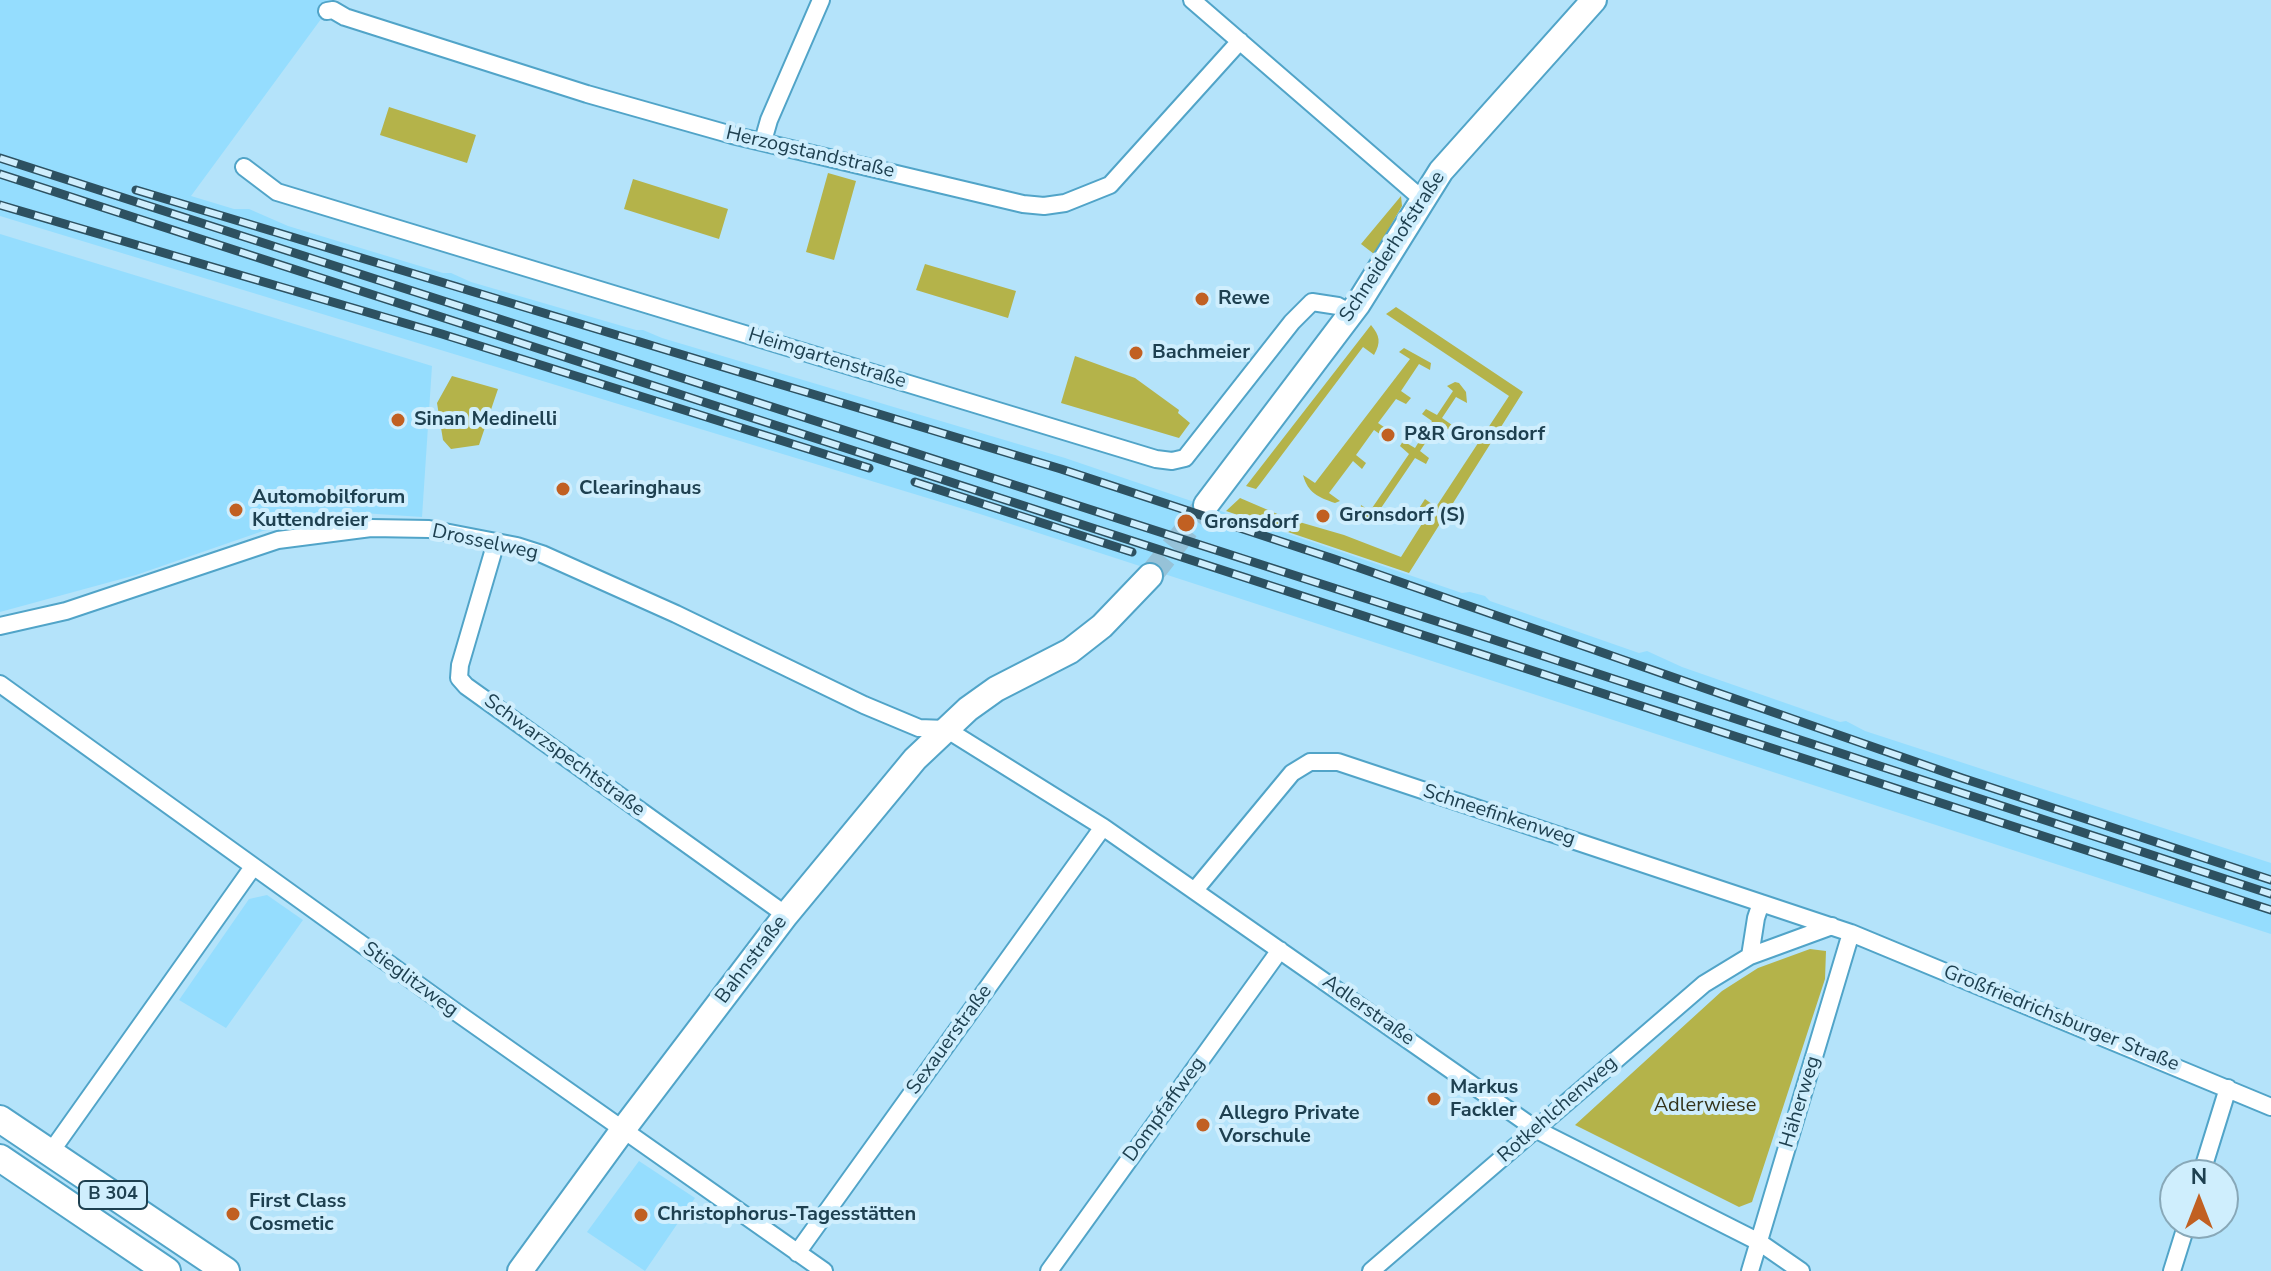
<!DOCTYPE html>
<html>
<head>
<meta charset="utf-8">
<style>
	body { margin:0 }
	#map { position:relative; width:2271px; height:1271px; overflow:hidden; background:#b4e3fa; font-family:"Nunito Sans",sans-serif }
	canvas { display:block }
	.north { position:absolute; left:2159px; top:1159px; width:80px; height:80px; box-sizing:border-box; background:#cfeefd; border:2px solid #88a8b8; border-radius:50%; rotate:0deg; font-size:22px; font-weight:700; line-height:32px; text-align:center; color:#1e4050 }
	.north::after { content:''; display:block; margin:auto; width:28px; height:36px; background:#c16022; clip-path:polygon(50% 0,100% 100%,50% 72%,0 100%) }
</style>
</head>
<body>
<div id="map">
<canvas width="2271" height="1271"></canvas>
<div class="north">N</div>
</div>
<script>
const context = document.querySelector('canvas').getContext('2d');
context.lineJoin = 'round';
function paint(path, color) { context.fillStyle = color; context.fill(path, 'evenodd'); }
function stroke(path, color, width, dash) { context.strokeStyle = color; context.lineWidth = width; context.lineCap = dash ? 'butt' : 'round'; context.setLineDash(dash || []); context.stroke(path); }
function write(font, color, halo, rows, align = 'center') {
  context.font = font + ' "Nunito Sans",sans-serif'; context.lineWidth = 8; context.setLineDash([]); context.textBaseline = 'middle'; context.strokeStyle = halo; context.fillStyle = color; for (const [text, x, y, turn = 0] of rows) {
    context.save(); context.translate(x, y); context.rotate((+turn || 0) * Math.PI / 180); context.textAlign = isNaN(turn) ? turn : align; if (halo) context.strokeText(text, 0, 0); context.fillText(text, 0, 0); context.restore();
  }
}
const built = new Path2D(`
	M0,0H335L191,196L234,209H249L288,226L443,273H451L471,282L636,330H643L662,338L1065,458L1462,593L1470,592L1485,596L1490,601L1639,653L1647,651L1682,667L1840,722L1846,721L1865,731L2271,863V934L980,514L0,216Z
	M0,234L432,366L422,517L347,512L263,531L136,575L0,612Z
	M267,895L303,920L226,1028L179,1000L249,899Z
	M639,1161L695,1198L645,1271L587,1232Z`);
const green = new Path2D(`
	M389,107L476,135L467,163L380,135Z
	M828,173L856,181L834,260L806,252Z
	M633,179L728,209L719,239L624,209Z
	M1401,196L1402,206L1374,254L1361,244Z
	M925,264L1016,291L1008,318L916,290Z
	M1396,307L1523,392L1409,573L1226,511L1240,498L1289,519L1344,535L1401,557L1425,519L1416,513L1425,499L1436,507L1509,396L1386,314Z
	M1371,325C1380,336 1381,342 1374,355L1363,347L1260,484L1256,489L1246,486Z
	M1404,348L1431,363L1430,370L1419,364L1401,391L1411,398L1406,404L1396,399L1378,423L1390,431L1384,437L1374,430L1356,455L1366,463L1362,469L1353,461L1329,493L1340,501L1335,503C1318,497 1308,493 1303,475L1315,483L1410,359L1399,352Z
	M1075,356L1135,378L1179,410L1178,413L1190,423L1179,438L1061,403Z
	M452,376L498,389L479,445L451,449L443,440L437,403Z
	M1455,382L1459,383L1466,392L1467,403L1456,397L1442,418L1452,425L1449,430L1438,424L1420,451L1429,458L1426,464L1415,458L1379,511L1388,518L1371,522L1360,514L1361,505L1370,511L1409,454L1400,446L1403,441L1415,448L1432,421L1422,414L1426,409L1437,415L1453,391L1447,386Z
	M1810,949L1826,951L1825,979L1752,1202L1739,1207L1575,1125L1722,991L1758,968Z`);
const secondaryTunnel = new Path2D(`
	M1150,576L1206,505`);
const street = new Path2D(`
	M1192,0L1422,199
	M327,11L333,10L345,17L587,94L732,135L1023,204L1044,206L1065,203L1110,185L1240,41
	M763,141L769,120L821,0
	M244,167L277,192L1156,459L1172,461L1185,458L1292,322L1312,302L1338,306L1351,313
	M496,542L460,665L459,678L466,686L786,915
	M0,626L66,611L278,540L371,528L429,529L517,546L542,554L676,614L864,705L919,728L946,729L1103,827L1537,1130L1759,1242L1801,1271
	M0,684L456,1012L824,1271
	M1195,890L1292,773L1310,762H1338L1851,933L2271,1107
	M1750,956L1756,918L1761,903
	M50,1153L253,867
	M2201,1175L2228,1088
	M797,1253L1103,827
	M1049,1271L1280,950
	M1371,1271L1704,984L1750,956L1832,926
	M1750,1271L1851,933
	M2172,1271L2187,1223`);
const secondary = new Path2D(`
	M1206,505L1358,304L1441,171L1594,0
	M520,1271L622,1131L786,915L915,759L968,709L996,689L1070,651L1102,626L1150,576`);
const primary = new Path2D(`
	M0,1119L226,1271
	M0,1158L167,1271`);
const rail = new Path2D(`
	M0,158L1467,631L2271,894
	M0,174L2271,910
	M136,190L1061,469L1334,559L1962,778L2271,880
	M0,205L442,334L869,468
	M915,482L1132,552`);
const markers = [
	[1202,299,8,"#c16022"],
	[1136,353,8,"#c16022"],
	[398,420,8,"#c16022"],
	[1388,435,8,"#c16022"],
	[563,489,8,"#c16022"],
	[236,510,8,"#c16022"],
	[1323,516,8,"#c16022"],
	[1186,523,10,"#c16022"],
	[1434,1099,8,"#c16022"],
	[1203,1125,8,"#c16022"],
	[233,1214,8,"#c16022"],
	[641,1215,8,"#c16022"]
];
const shields = [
	[113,1195,68]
];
const shieldNames = [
	["B 304",113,1195]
];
const streetNames = [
	["Herzogstandstraße",810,153,13],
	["Schneiderhofstraße",1393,247,-57],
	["Heimgartenstraße",827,359,17],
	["Drosselweg",485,543,12],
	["Schwarzspechtstraße",564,756,36],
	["Schneefinkenweg",1499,816,18],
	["Bahnstraße",752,960,-53],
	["Stieglitzweg",410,980,36],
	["Adlerstraße",1368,1011,35],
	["Großfriedrichsburger Straße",2061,1019,22],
	["Sexauerstraße",950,1040,-54],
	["Häherweg",1801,1102,-73],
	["Dompfaffweg",1165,1110,-54],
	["Rotkehlchenweg",1558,1110,-41]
];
const poiNames = [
	["Rewe",1218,299],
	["Bachmeier",1152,353],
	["Sinan Medinelli",414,420],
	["P&R Gronsdorf",1404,435],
	["Clearinghaus",579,489],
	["Automobilforum",252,498],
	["Kuttendreier",252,521],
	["Gronsdorf (S)",1339,516],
	["Gronsdorf",1204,523],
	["Markus",1450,1088],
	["Fackler",1450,1111],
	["Allegro Private",1219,1114],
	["Vorschule",1219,1137],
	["First Class",249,1202],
	["Cosmetic",249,1225],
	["Christophorus-Tagesstätten",657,1215]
];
const parkNames = [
	["Adlerwiese",1705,1106]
];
paint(built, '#95ddfe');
paint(green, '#b4b34a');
stroke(secondaryTunnel, '#96c2d8', 24, [24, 12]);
stroke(street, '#51a4c8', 20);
stroke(secondary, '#51a4c8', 28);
stroke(primary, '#51a4c8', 30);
stroke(street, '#fff', 16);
stroke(secondary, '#fff', 24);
stroke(primary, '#fff', 26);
stroke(rail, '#2d5161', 9);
stroke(rail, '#cfeefd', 6, [18]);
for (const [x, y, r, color] of markers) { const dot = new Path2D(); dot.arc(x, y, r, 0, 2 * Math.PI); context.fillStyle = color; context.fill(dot); stroke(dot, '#cfeefd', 3); }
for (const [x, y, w] of shields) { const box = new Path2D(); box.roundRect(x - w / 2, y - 14, w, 28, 6); context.fillStyle = '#cfeefd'; context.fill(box); stroke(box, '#1e4050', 2); }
write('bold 18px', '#1e4050', null, shieldNames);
write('20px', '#1e4050', '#cfeefd', streetNames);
write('bold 20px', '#1e4050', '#cfeefd', poiNames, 'left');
write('20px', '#33331b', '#cfeefd', parkNames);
</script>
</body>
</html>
